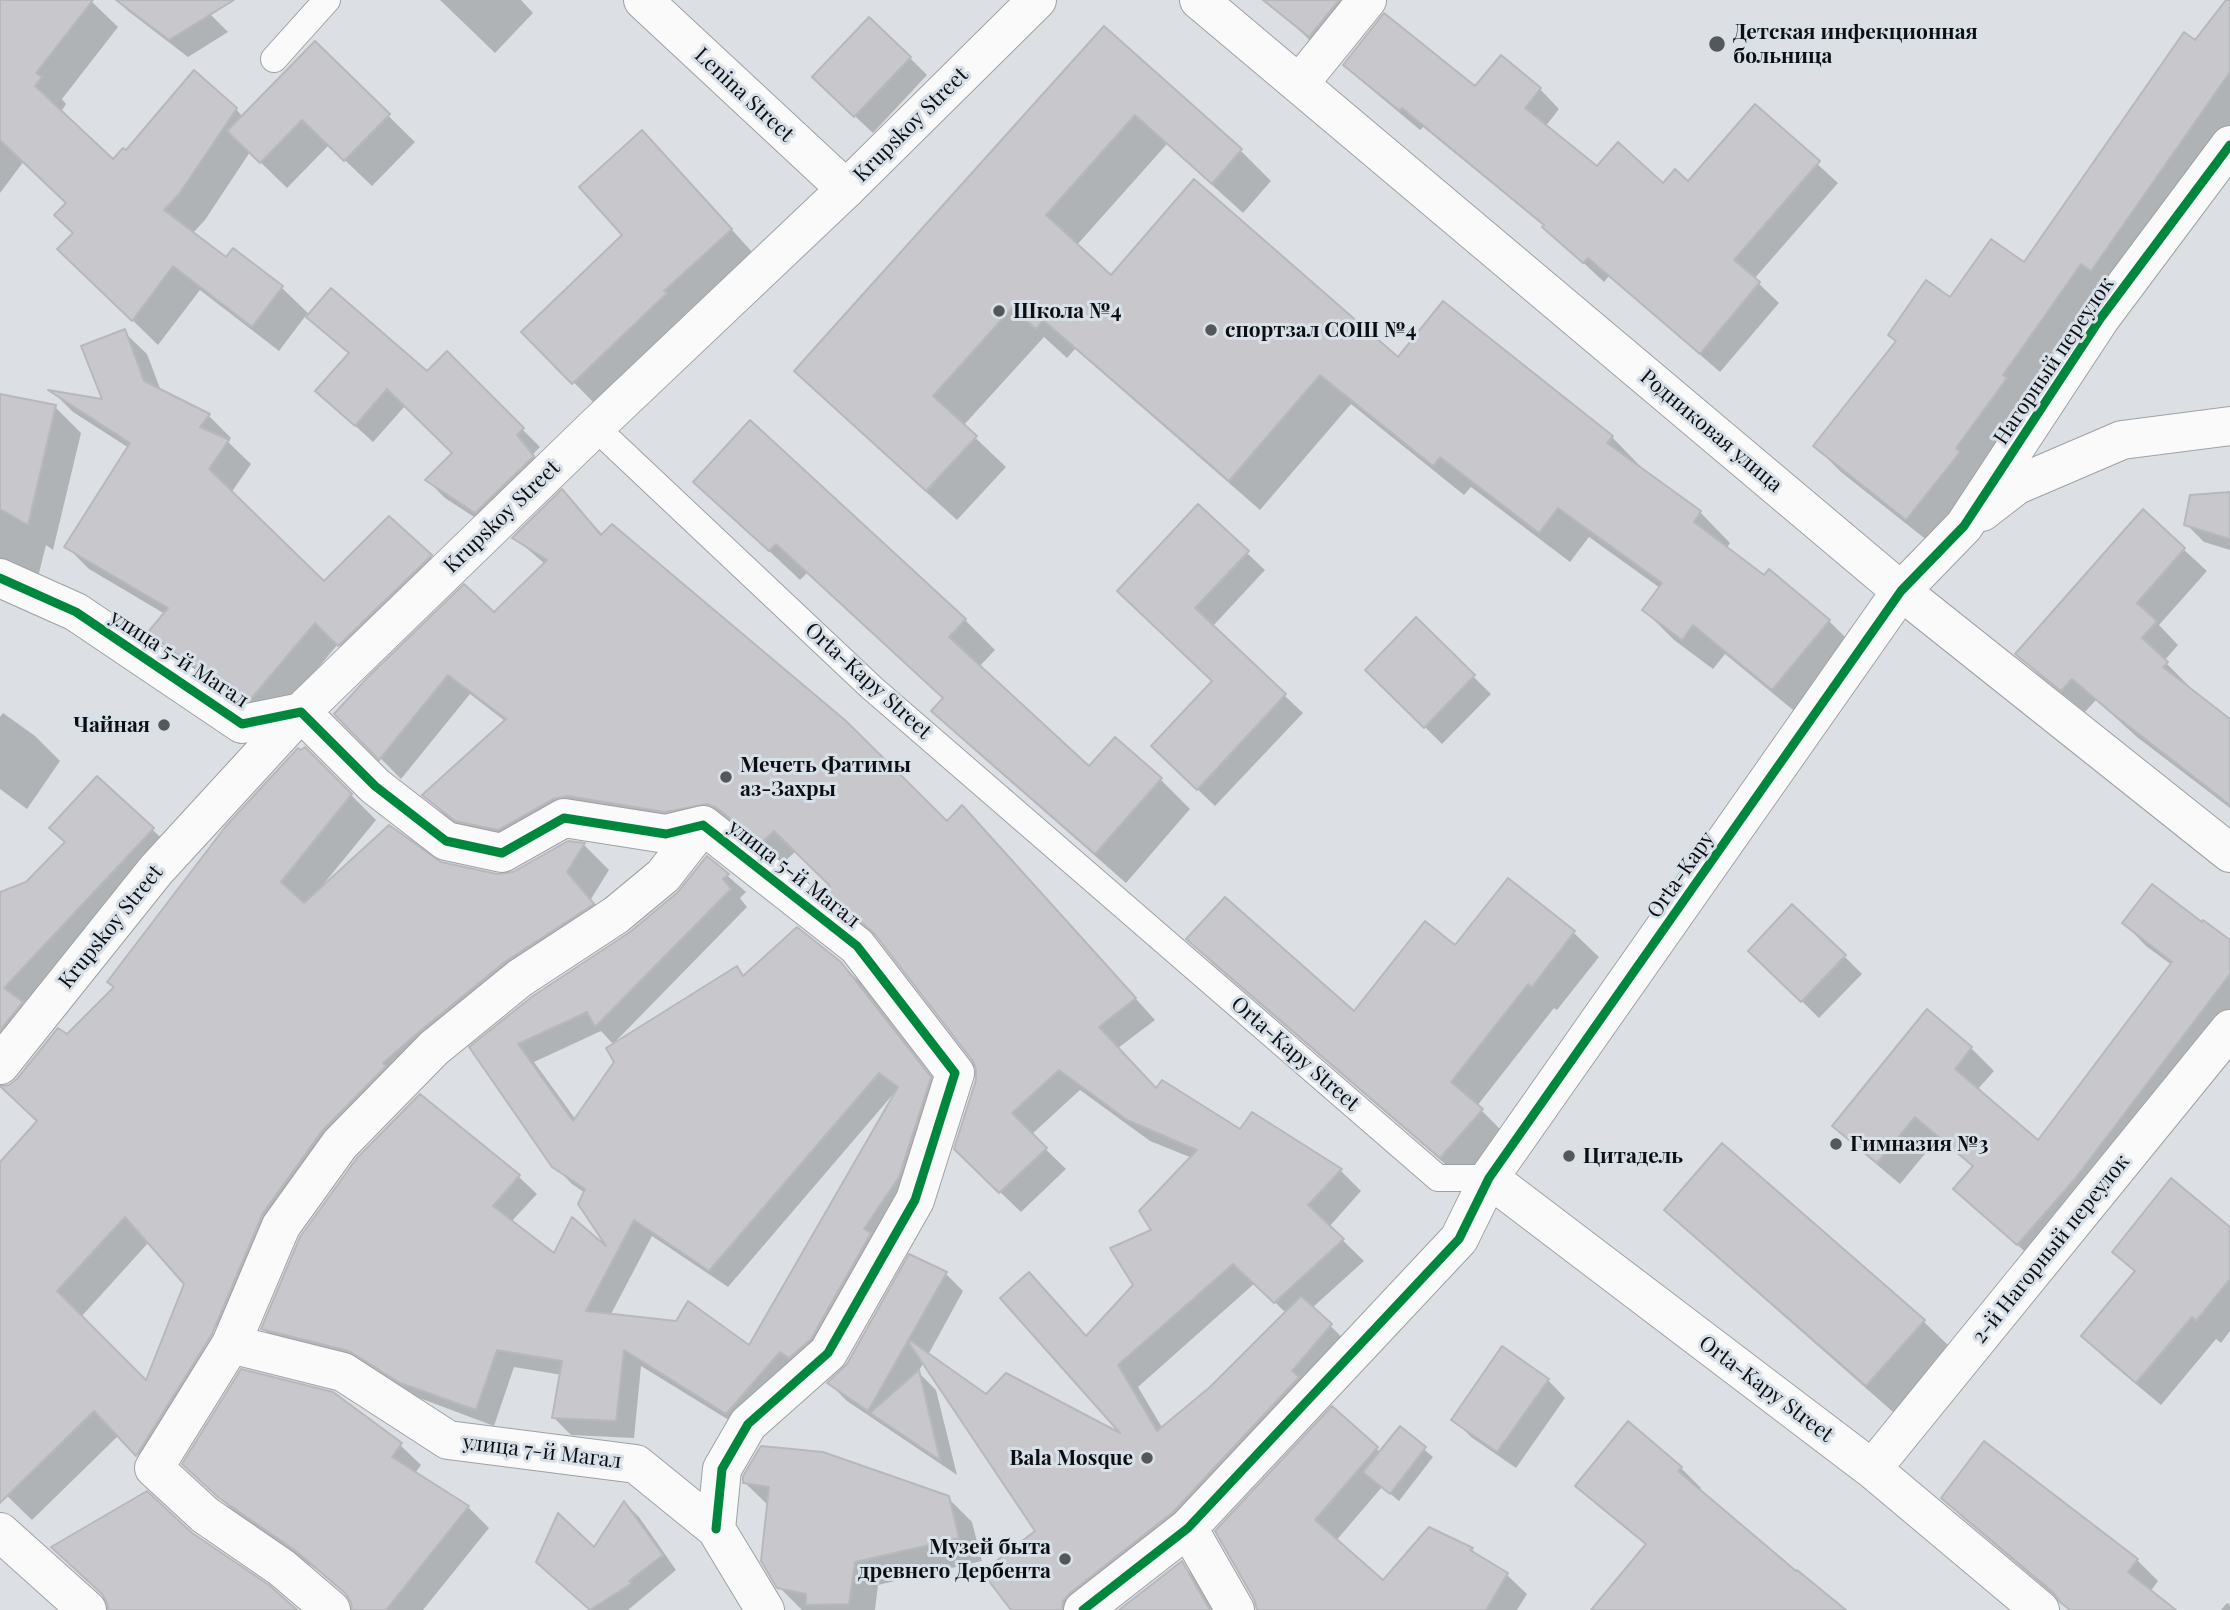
<!DOCTYPE html>
<html>
<head>
<meta charset="utf-8">
<style>
	body { margin:0 }
	canvas { display:block; background:#dce0e4 }
</style>
</head>
<body>
<canvas width="2230" height="1610"></canvas>
<script>
const context = document.querySelector('canvas').getContext('2d');
context.lineJoin = 'round';
function paint(path, color) { context.fillStyle = color; context.fill(path, 'evenodd'); }
function stroke(path, color, width, dash) { context.strokeStyle = color; context.lineWidth = width; context.lineCap = dash ? 'butt' : 'round'; context.setLineDash(dash || []); context.stroke(path); }
function write(font, color, halo, rows, align = 'center') {
  context.font = font + ' "Playfair Display",serif'; context.lineWidth = 6; context.setLineDash([]); context.textBaseline = 'middle'; context.strokeStyle = halo; context.fillStyle = color; for (const [text, x, y, turn = 0] of rows) {
    context.save(); context.translate(x, y); context.rotate((+turn || 0) * Math.PI / 180); context.textAlign = isNaN(turn) ? turn : align; if (halo) context.strokeText(text, 0, 0); context.fillText(text, 0, 0); context.restore();
  }
}
const shadow = new Path2D(`
	M0,0H90L118,27L62,99L66,104L61,112L113,162L126,153L236,109L243,117L315,44L415,142L372,186L329,145L287,188L250,152L205,220L192,234L226,260L233,250L282,288L310,315L427,373L447,354L540,447L533,454L551,474L494,530L445,498L427,480L454,453L406,405L373,442L317,391L350,354L307,314L279,351L200,290L158,345L85,274L68,204L24,161L0,193Z
	M117,0H191L211,15L228,32L188,57L128,11Z
	M440,0H521L533,13L495,53Z
	M1268,0H1376L1326,56Z
	M2228,0H2230V135L1933,545L1841,472L1815,446L1951,300L2024,264Z
	M1104,29L1241,151L1271,181L1243,213L1167,144L1076,246L1111,278L1398,359L1612,437L1642,468L1641,470L1700,512L1730,543L1726,549L1829,621L1859,651L1804,719L1725,654L1713,669L1674,640L1644,610L1660,588L1589,537L1570,562L1471,487L1464,495L1351,404L1260,510L1075,349L1067,358L1044,337L963,426L1006,467L957,520L827,402L797,371Z
	M910,58L927,75L873,133L832,95Z
	M1345,65L1476,88L1540,89L1559,109L1545,127L1597,169L1663,186L1688,183L1755,107L1838,183L1754,279L1779,303L1720,372L1609,276L1604,282L1544,226L1423,127L1420,130L1365,84Z
	M664,155L753,253L685,314L688,317L596,405L524,332L624,235Z
	M124,332L147,354L161,391L209,416L231,438L228,442L251,464L231,493L324,583L430,556L453,579L362,667L338,644L273,722L193,670L173,654L151,631L165,614L89,569L67,547L129,448L73,412L53,392L105,401Z
	M0,396L55,407L81,433L53,550L46,545L38,577L0,575Z
	M696,482L965,620L995,650L979,667L1089,768L1160,779L1190,809L1126,883L964,741L934,711L944,699L807,573L800,580Z
	M562,491L603,535L947,824L982,828L1155,1020L1118,1048L1157,1090L1241,1132L1252,1115L1341,1171L1361,1191L1329,1227L1364,1261L1312,1308L1351,1346L1095,1610H1013L1037,1532L924,1362L918,1372L936,1390L957,1475L847,1401L829,1383L946,1274L963,1291L928,1355L986,1396L1126,1438L1029,1274L1087,1337L1135,1286L1154,1230L1192,1158L1150,1141L1080,1090L1031,1135L1066,1169L1021,1212L977,1170L978,1068L974,1059L884,943L847,913L827,892L832,887L796,851L783,863L739,828L729,824L478,841L445,816L425,795L505,721L470,694L401,779L337,714L494,614L545,564L515,538ZM1255,1283L1286,1313L1211,1388L1163,1429L1138,1387Z
	M2230,494V550L2204,542L2186,524Z
	M1198,507L1265,570L1212,627L1303,713L1215,806L1171,764L1214,681L1137,608Z
	M2143,512L2207,571L2159,625L2178,645L2164,661L2189,686L2187,688L2230,721V808L2137,737L2096,700L2085,712L2040,676L2017,654Z
	M1416,620L1491,694L1442,744L1367,670Z
	M3,713L35,736L60,761L27,809L0,789V717Z
	M305,749L376,820L322,886L324,887L440,864L497,876L513,874L568,843L584,845L609,870L591,899L617,929L531,986L406,1089L347,1156L288,1238L162,1479L119,1435L32,1520L0,1489V1164L39,1122L9,1087L67,1036L116,988ZM149,1242L186,1283L147,1383L81,1317ZM215,1326L218,1327L177,1390Z
	M97,778L171,847L23,1004L39,1021L0,1070V894L27,884L66,843Z
	M707,858L746,892L740,898L747,907L613,1044L601,1031L534,1062L576,1120L737,968L745,977L840,963L859,981L947,1096L887,1252L745,1430L641,1366L634,1438L571,1435L553,1417L562,1375L514,1367L494,1426L281,1346L263,1329L420,1096L519,1177L537,1194L511,1222L555,1255L612,1252L585,1193L572,1184L553,1165L472,1048L631,933L678,894ZM895,1092L749,1347L610,1316L652,1236L728,1287Z
	M1508,881L1574,933L1599,957L1557,1010L1554,1008L1477,1106L1506,1135L1466,1182L1213,964L1189,939L1354,1014L1455,947Z
	M2124,923L2230,942V1037L2041,1266L1955,1189L1974,1168L1938,1138L1900,1184L1857,1148L1834,1126L1928,1012L1971,1048L1994,1071L1977,1090L2038,1143L2172,965L2146,946Z
	M1844,956L1862,974L1819,1018L1768,968Z
	M1667,1210L1923,1321L1950,1347L1893,1412L1693,1236Z
	M2230,1229V1331L2221,1343L2216,1339L2161,1405L2107,1360L2083,1336L2136,1273L2114,1251Z
	M1548,1380L1565,1398L1516,1468L1471,1437L1453,1419Z
	M1332,1409L1381,1453L1400,1429L1433,1457L1399,1501L1382,1487L1335,1542L1371,1610H1258Z
	M400,1445L421,1465L415,1473L468,1507L489,1528L423,1610H354L352,1600L317,1570L241,1518L205,1485Z
	M1681,1468L1701,1488L1698,1491L1843,1610H1593L1647,1546L1597,1505L1577,1485Z
	M744,1482L948,1498L972,1522L982,1561L878,1585L875,1610H802L779,1587L769,1506Z
	M1943,1498L2137,1560L2158,1581L2150,1592L2173,1610H2071L1964,1519Z
	M625,1503L639,1517L676,1570L628,1610H590L553,1577L594,1549Z
	M1430,1529L1472,1549L1482,1560L1507,1575L1527,1594L1517,1610H1435Z
	M1181,1563L1202,1584L1217,1610H1121Z
	M2227,1603L2230,1605V1610H2221Z`);
const building = new Path2D(`
	M0,0H93L36,73L42,77L35,86L113,159L123,148L126,150L194,70L237,108L179,194L164,210L226,257L233,248L283,286L252,327L173,266L132,321L57,249L73,233L54,215L66,203L0,140Z
	M116,0H234L169,40Z
	M1263,0H1339L1309,37Z
	M2226,0H2230V72L2091,271L2081,264L2003,375L2007,378L1956,448L1960,452L1906,520L1813,446L1896,341L1888,335L1926,280L1950,297L1991,239L2024,262L2184,32L2195,40Z
	M1384,13L1475,86L1501,55L1541,88L1525,108L1597,166L1618,142L1663,183L1675,169L1688,181L1755,104L1820,161L1734,260L1760,282L1700,354L1588,258L1583,263L1542,227L1544,225L1402,108L1400,111L1343,65Z
	M869,17L911,57L854,117L812,77Z
	M1104,26L1242,149L1212,184L1135,115L1046,215L1111,275L1194,179L1398,357L1443,301L1613,436L1607,443L1701,511L1694,522L1764,575L1769,569L1830,620L1772,690L1693,625L1682,640L1642,610L1662,583L1558,508L1539,533L1440,457L1433,466L1320,375L1229,481L1043,320L1036,329L1012,308L933,396L977,436L926,491L794,371Z
	M315,41L390,114L344,161L302,120L260,163L227,131Z
	M642,130L732,229L664,291L667,293L572,384L521,332L622,235L579,187Z
	M331,288L427,371L447,351L524,428L517,435L534,456L475,513L425,480L452,453L387,389L355,426L315,391L349,353L306,317Z
	M125,329L144,381L210,414L200,427L229,440L209,469L324,581L389,516L432,555L338,646L315,623L250,700L247,701L168,648L149,631L168,608L64,547L130,443L48,390L102,399L81,346Z
	M0,394L56,405L28,525L0,509Z
	M750,420L966,619L949,637L1089,766L1115,737L1162,778L1095,854L931,711L943,698L776,544L769,551L693,482Z
	M562,489L601,535L612,524L846,721L947,821L962,805L1136,998L1099,1027L1156,1088L1162,1080L1240,1129L1252,1112L1342,1169L1308,1205L1344,1239L1274,1303L1233,1264L1118,1365L1157,1431L1210,1387L1301,1296L1332,1324L1292,1371L1299,1377L1173,1512L1070,1593L1063,1601L1062,1610H1011L982,1572L1035,1531L909,1343L911,1341L986,1394L1006,1373L1120,1433L1000,1298L1029,1272L1086,1336L1133,1285L1110,1248L1151,1230L1139,1211L1197,1150L1127,1120L1059,1070L1012,1113L1047,1148L999,1193L954,1149L976,1080V1069L972,1060L874,933L824,892L830,886L774,831L761,843L717,808L707,804L665,812L567,796L553,799L498,830L455,821L422,795L506,719L448,675L379,760L334,714L369,676L464,584L494,612L547,560L512,538Z
	M2230,492V539L2184,525L2190,495Z
	M1198,504L1249,551L1195,608L1286,694L1197,790L1151,746L1212,681L1117,591Z
	M2143,509L2185,548L2137,603L2157,621L2142,638L2168,662L2163,667L2230,719V805L2113,714L2072,679L2061,691L2015,654Z
	M1416,617L1475,675L1424,728L1365,670Z
	M305,747L352,794L281,882L304,903L389,825L441,862L497,874L513,872L568,841L585,843L567,872L594,904L506,961L420,1031L383,1063L386,1066L322,1131L263,1213L212,1334L136,1456L94,1411L0,1503V1162L37,1121L0,1086L9,1085L17,1079L58,1028L67,1034L114,987L107,982L226,826L298,748L301,750ZM125,1217L184,1284L146,1380L57,1291Z
	M97,776L154,828L4,988L23,1002L0,1030V892L26,882L65,842L49,828Z
	M707,856L729,874L723,879L731,889L595,1027L587,1012L518,1044L573,1121L614,1062L606,1048L737,966L743,976L797,927L841,962L931,1077L899,1177L864,1229L871,1233L811,1339L789,1358L780,1352L726,1414L624,1350L616,1421L552,1418L562,1361L497,1350L476,1410L400,1383L349,1351L261,1329L300,1237L357,1158L420,1094L520,1175L493,1206L554,1253L572,1217L606,1246L578,1204L585,1189L552,1167L469,1047L533,996L630,932L677,893ZM879,1073L898,1087L749,1345L688,1301L676,1321L586,1311L634,1220L709,1271Z
	M1508,878L1575,931L1532,987L1528,984L1451,1082L1483,1109L1440,1158L1186,939L1225,897L1354,1011L1425,921L1455,945Z
	M2152,884L2202,922L2203,920L2230,940V974L2074,1180L2017,1245L1953,1189L1973,1166L1915,1117L1877,1163L1832,1126L1927,1009L1972,1047L1955,1069L2038,1140L2172,962L2122,923Z
	M1792,904L1846,955L1801,1002L1748,951Z
	M1722,1143L1925,1320L1866,1386L1664,1210Z
	M2171,1178L2230,1227V1279L2196,1321L2192,1317L2136,1383L2081,1336L2135,1271L2112,1252Z
	M909,1254L947,1272L868,1411L827,1383L847,1364Z
	M1502,1346L1549,1379L1497,1452L1451,1420Z
	M241,1369L333,1392L402,1443L392,1457L469,1506L386,1610H352L351,1602L345,1593L296,1551L219,1498L182,1464Z
	M919,1370L940,1460L870,1413Z
	M1332,1406L1378,1447L1315,1520L1383,1580L1429,1527L1473,1548L1470,1550L1508,1573L1486,1610H1257L1254,1599L1215,1531Z
	M1628,1421L1682,1467L1678,1471L1796,1571L1797,1570L1846,1610H1591L1646,1544L1575,1486Z
	M1400,1426L1426,1447L1390,1494L1363,1472Z
	M1984,1441L2138,1559L2128,1572L2176,1610H2070L2060,1602L2054,1593L1941,1498Z
	M761,1446L823,1452L949,1496L959,1538L855,1562L849,1604L806,1605V1594L777,1588L761,1561L769,1487L743,1483V1476Z
	M147,1491L192,1533L269,1585L297,1610H108L107,1603L102,1594L51,1547Z
	M624,1501L663,1555L629,1581L632,1583L590,1610L536,1562L558,1513L594,1547Z
	M1182,1561L1210,1610H1119Z`);
const service = new Path2D(`
	M274,59L327,0
	M595,427L872,688L1438,1178H1489`);
const minor = new Path2D(`
	M1199,0L1901,591L2230,853
	M1299,84L1367,0
	M1982,512L2017,485L2122,440L2230,426
	M0,578L76,612L242,724L301,712L375,786L446,841L502,853L564,818L666,834L703,825L857,946L955,1073L915,1200L828,1353L748,1424L722,1469L716,1529
	M0,1065L156,870L301,712L595,427L846,189L1037,0
	M1489,1178L1872,1469L2040,1610
	M231,1344L343,1372L448,1440L636,1464L716,1529L765,1610
	M1872,1469L2230,1029
	M1188,1528L1235,1610
	M0,1532L87,1610
	M331,1610L282,1568L205,1515L154,1468L231,1344L281,1226L340,1144L434,1048L520,978L616,915L663,876L703,825
	M1083,1610L1188,1528L1459,1239L1489,1178L1901,591L1964,526L2100,319L2230,145`);
const tertiary = new Path2D(`
	M643,0L846,189`);
const cycleway = new Path2D(`
	M0,578L76,612L242,724L301,712L375,786L446,841L502,853L564,818L666,834L703,825L857,946L955,1073L915,1200L828,1353L748,1424L722,1469L716,1529
	M1083,1610L1188,1528L1459,1239L1489,1178L1901,591L1964,526L2100,319L2230,145`);
const markers = [
	[1717,44,9,"#55585b"],
	[999,311,7,"#55585b"],
	[1211,330,7,"#55585b"],
	[164,725,7,"#55585b"],
	[726,777,7,"#55585b"],
	[1836,1144,7,"#55585b"],
	[1569,1156,7,"#55585b"],
	[1147,1458,7,"#55585b"],
	[1065,1559,7,"#55585b"]
];
const poiNames = [
	["Детская инфекционная",1733,32],
	["больница",1733,56],
	["Школа №4",1013,311],
	["спортзал СОШ №4",1225,330],
	["Чайная",150,725,"right"],
	["Мечеть Фатимы",740,765],
	["аз-Захры",740,789],
	["Гимназия №3",1850,1144],
	["Цитадель",1583,1156],
	["Bala Mosque",1133,1458,"right"],
	["Музей быта",1051,1547,"right"],
	["древнего Дербента",1051,1571,"right"]
];
const streetNames = [
	["Lenina Street",744,95,43],
	["Krupskoy Street",911,125,-45],
	["Нагорный переулок",2054,361,-56],
	["Родниковая улица",1711,431,40],
	["Krupskoy Street",502,517,-44],
	["улица 5-й Магал",179,659,33],
	["Orta-Kapy Street",868,681,42],
	["улица 5-й Магал",794,874,38],
	["Orta-Kapy",1681,875,-55],
	["Krupskoy Street",111,927,-51],
	["Orta-Kapy Street",1295,1054,41],
	["2-й Нагорный переулок",2051,1249,-51],
	["Orta-Kapy Street",1766,1389,37],
	["улица 7-й Магал",542,1452,7]
];
paint(shadow, '#0003');
paint(building, '#c8c8cc');
stroke(building, '#b7b8bc', 2);
stroke(service, '#9ea1a4', 28);
stroke(minor, '#9ea1a4', 40);
stroke(tertiary, '#9ea1a4', 40);
stroke(service, '#fafafb', 26);
stroke(minor, '#fafafb', 38);
stroke(tertiary, '#fafafb', 38);
stroke(cycleway, '#00873e', 9);
for (const [x, y, r, color] of markers) { const dot = new Path2D(); dot.arc(x, y, r, 0, 2 * Math.PI); context.fillStyle = color; context.fill(dot); stroke(dot, '#d8e0e8', 2.5); }
write('bold 21px', '#0c0e11', '#d8e0e8', poiNames, 'left');
write('21px', '#0c0e11', '#d8e0e8', streetNames);
</script>
</body>
</html>
